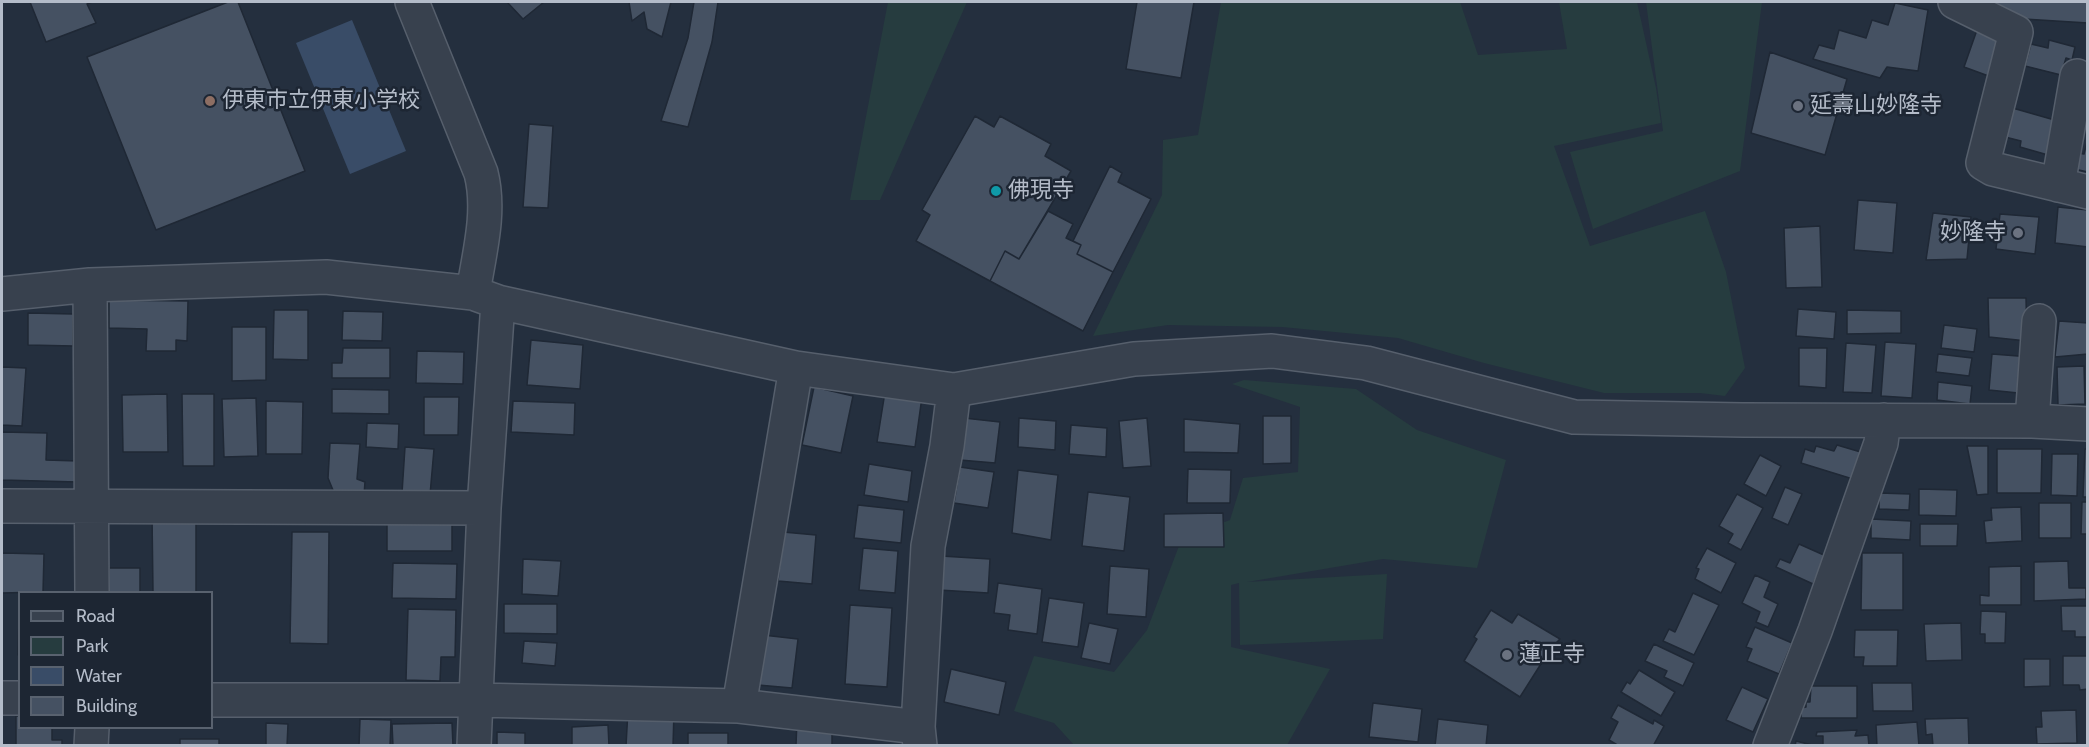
<!DOCTYPE html>
<html>
<head>
<meta charset="utf-8">
<style>
	body { margin:0 }
	#map { position:relative; width:2089px; height:747px; overflow:hidden; background:#242f3e; font-family:Cabin,sans-serif }
	canvas { display:block }
	.frame { position:absolute; inset:0; border:3px solid #b4bcc9; pointer-events:none }
	.legend { position:absolute; left:18px; top:591px; width:195px; height:138px; box-sizing:border-box; background:#1d2633; border:2px solid #59626f; margin:0; padding:8px 10px; list-style:none; font-size:18px; color:#b4bcc9 }
	.legend li { display:flex; align-items:center; gap:12px; height:30px }
	.legend b { width:30px; border:2px solid #59626f }
</style>
</head>
<body>
<div id="map">
<canvas width="2089" height="747"></canvas>
<div class="frame"></div>
<ul class="legend">
<li><b style="height:8px;background:#38414e"></b>Road</li>
<li><b style="height:16px;background:#263c3f"></b>Park</li>
<li><b style="height:16px;background:#394c67"></b>Water</li>
<li><b style="height:16px;background:#455162"></b>Building</li>
</ul>
</div>
<script>
const context = document.querySelector('canvas').getContext('2d');
context.lineJoin = 'round';
function paint(path, color) { context.fillStyle = color; context.fill(path, 'evenodd'); }
function stroke(path, color, width, dash) { context.strokeStyle = color; context.lineWidth = width; context.lineCap = dash ? 'butt' : 'round'; context.setLineDash(dash || []); context.stroke(path); }
function write(font, color, halo, rows, align = 'center') {
  context.font = font + ' Cabin,"Noto Sans JP",sans-serif'; context.lineWidth = 5; context.setLineDash([]); context.textBaseline = 'middle'; context.strokeStyle = halo; context.fillStyle = color; for (const [text, x, y, turn = 0] of rows) {
    context.save(); context.translate(x, y); context.rotate((+turn || 0) * Math.PI / 180); context.textAlign = isNaN(turn) ? turn : align; if (halo) context.strokeText(text, 0, 0); context.fillText(text, 0, 0); context.restore();
  }
}
const green = new Path2D(`
	M888,2H967L880,200H850Z
	M1221,2H1460L1478,55L1567,49L1559,2H1637L1656,88L1661,123L1554,146L1590,246L1705,211L1726,272L1745,368L1725,396L1700,393H1604L1484,363L1398,338L1282,327L1168,325L1093,336L1162,195L1163,140L1198,135Z
	M1646,2H1762L1740,171L1593,229L1570,152L1663,131Z
	M1244,380L1356,389L1417,430L1506,460L1477,568L1383,559L1247,582L1387,574L1383,639L1240,645L1239,583L1231,585V647L1330,669L1287,745H1074L1054,723L1014,711L1034,656L1114,672L1147,630L1182,538L1230,520L1243,478L1298,472L1300,407L1232,384Z`);
const water = new Path2D(`
	M352,20L406,151L350,174L296,43Z`);
const building = new Path2D(`
	M30,2H92L87,4L96,23L46,42Z
	M228,2H238L305,171L156,230L87,57Z
	M507,2H544L523,19Z
	M629,2H671L662,37L647,29L644,12L632,21Z
	M694,2H718L712,42L688,127L661,121L688,38Z
	M1137,2H1194L1181,78L1126,69Z
	M1983,2H2088V23L2024,19Z
	M1895,3L1928,10L1918,71L1887,67L1880,78L1813,59L1819,45L1834,49L1839,30L1866,38L1872,20L1888,25Z
	M1978,27L2008,38L1994,78L1964,67Z
	M2049,40L2075,47L2072,60L2066,58L2061,75L2025,66L2031,44L2048,48Z
	M1770,52L1847,79L1825,155L1751,133Z
	M2009,107L2058,121L2048,155L2020,147L2021,141L2001,136Z
	M975,116L994,127L1000,116L1051,144L1045,156L1071,171L1019,259L1005,251L990,281L916,241L930,215L922,210Z
	M529,124L553,126L548,208L523,207Z
	M2088,138V172L2074,169L2077,153L2084,154Z
	M1110,166L1122,173L1118,182L1151,199L1113,272L1077,254L1081,245L1073,241Z
	M1858,200L1897,203L1893,253L1854,250Z
	M2058,207L2088,210V247L2055,243Z
	M1048,211L1073,224L1066,238L1081,245L1077,254L1113,272L1083,331L990,281L1005,251L1019,259Z
	M1933,213L1971,217L1967,259L1926,260Z
	M2000,214L2039,217L2035,254L1996,249Z
	M1820,226L1822,287L1786,288L1784,228Z
	M1988,298H2026L2027,341L1989,337Z
	M109,300L188,301L187,341L176,340V351H146L147,329L109,328Z
	M1798,309L1836,312L1834,339L1796,336Z
	M274,310H308V360L273,359Z
	M1847,310L1901,311V333L1847,334Z
	M343,311L383,312L382,341L342,340Z
	M28,313L73,314V346L28,345Z
	M2059,321L2088,323V354L2055,357Z
	M1944,325L1977,329L1974,352L1941,348Z
	M232,327H266V380L232,381Z
	M531,340L583,345L580,389L527,385Z
	M1885,342L1916,344L1912,398L1881,396Z
	M1846,343L1876,345L1872,393L1843,392Z
	M343,348H390V378H332V363H342Z
	M1799,348H1827L1826,388L1799,386Z
	M417,351L464,352L463,384L416,383Z
	M1938,354L1972,358L1969,376L1936,372Z
	M1992,354L2031,357L2028,394L1989,390Z
	M2084,366L2085,404L2058,405L2057,367Z
	M2,367L26,368L22,426L2,425Z
	M1938,382L1972,386L1970,404L1937,400Z
	M814,387L853,396L841,453L802,445Z
	M332,389L389,390V414L332,413Z
	M885,392L922,397L915,447L877,442Z
	M167,394L168,452H123L122,395Z
	M182,394H214V466H183Z
	M424,397H459L458,435H424Z
	M256,398L258,456L224,457L222,399Z
	M266,401L303,402L302,454H266Z
	M513,401L575,403L574,435L511,432Z
	M1263,416H1291V463L1263,464Z
	M964,418L1000,422L995,463L960,460Z
	M1019,418L1056,421L1055,450L1018,447Z
	M1147,418L1151,466L1123,468L1119,421Z
	M1184,419L1240,424L1238,453L1184,452Z
	M367,423L399,424L398,449L366,447Z
	M1071,425L1107,428L1106,457L1069,454Z
	M2,432L47,433L46,460L78,461V482L2,480Z
	M330,443L360,444L357,479L365,482L364,495H335L328,478Z
	M1837,445L1864,453L1856,480L1801,463L1805,449L1814,452L1816,446L1834,451Z
	M1967,446H1988V494L1977,495Z
	M405,447L434,449L430,495L402,493Z
	M1997,449H2042L2041,493H1997Z
	M2085,449H2088V497H2083Z
	M2052,454H2078L2077,496L2051,495Z
	M1760,455L1781,466L1766,496L1744,484Z
	M869,464L912,471L908,502L864,495Z
	M960,467L994,472L988,508L954,503Z
	M1188,469L1231,470L1230,503H1187Z
	M1018,470L1058,475L1051,540L1012,533Z
	M1785,487L1802,494L1788,525L1772,518Z
	M1919,489L1957,490L1956,516L1919,515Z
	M1088,492L1130,497L1124,551L1082,546Z
	M1879,493L1910,494L1909,510L1879,509Z
	M1737,494L1763,508L1741,550L1728,543L1733,534L1719,526Z
	M2082,502H2088V534H2081Z
	M2039,503H2071V538H2039Z
	M858,505L904,510L901,543L854,538Z
	M2021,507L2022,541L1986,543L1984,521L1992,520L1991,508Z
	M196,513V592H153L152,514Z
	M1223,513L1224,547H1164V514Z
	M1871,519L1911,521L1910,540L1871,538Z
	M387,522L452,523V551H387Z
	M1920,524H1958L1957,546H1920Z
	M292,532H329L328,644L290,643Z
	M783,532L816,535L812,584L778,581Z
	M1799,544L1826,556L1813,584L1776,567L1780,559L1790,563Z
	M863,548L898,551L895,593L859,590Z
	M1707,548L1736,563L1721,593L1695,579L1699,569L1696,568Z
	M2,553L44,554L43,592L2,593Z
	M1862,553H1903V610H1861Z
	M941,556L990,559L988,593L939,590Z
	M523,559L561,561L558,596L522,594Z
	M2068,561L2069,588H2086V599L2034,601V562Z
	M393,563L457,564L456,599L392,598Z
	M1110,566L1149,569L1146,617L1107,614Z
	M2021,566V605H1980V595L1989,596V567Z
	M109,568H140V592H109Z
	M1755,575L1770,582L1764,597L1778,604L1768,627L1756,622L1760,612L1742,603Z
	M998,583L1042,589L1037,634L1008,630L1010,615L994,613Z
	M1693,593L1719,605L1694,655L1663,641L1669,629L1675,632Z
	M1049,598L1084,603L1078,647L1042,642Z
	M504,604H557V634L504,633Z
	M850,605L892,608L887,687L845,684Z
	M2061,606H2088V637H2075V631H2062Z
	M408,609L456,610L455,657H441L440,681L406,680Z
	M1491,610L1512,623L1518,614L1560,639L1551,648L1520,697L1464,661L1477,639L1474,637Z
	M1981,611L2006,612L2005,643H1985V634H1980Z
	M19,618H20V655H18Z
	M1089,623L1118,629L1110,664L1081,658Z
	M1961,623L1962,660L1926,661L1924,624Z
	M1755,627L1792,643L1779,674L1747,661L1752,649L1746,647Z
	M1855,630H1898L1897,666H1863L1864,657H1854Z
	M763,635L798,639L792,688L758,685Z
	M524,641L557,643L555,666L522,663Z
	M1654,644L1694,663L1683,686L1664,677L1667,671L1645,661Z
	M2063,656H2088V689L2080,690L2079,685H2063Z
	M2024,659H2050V686L2024,687Z
	M951,669L1006,682L999,715L944,702Z
	M1639,670L1675,692L1661,716L1621,692L1627,682L1630,684Z
	M1872,683H1912L1913,711H1873Z
	M1811,686H1857V718H1801V708L1806,707V702H1810Z
	M1742,687L1768,699L1753,732L1726,720Z
	M1373,703L1422,709L1418,742L1369,737Z
	M1618,705L1653,724L1654,720L1664,726L1653,746H1619L1609,740L1618,722L1611,718Z
	M628,710L674,711L673,746H626Z
	M2076,710L2077,743L2037,744L2036,727H2042L2041,711Z
	M16,716H20V728H52V740H62V746H16Z
	M1968,718L1969,746H1933L1932,734L1926,735L1925,719Z
	M360,719L391,720L390,746H359Z
	M1438,719L1488,725L1486,746H1435Z
	M797,720H832V746L796,745Z
	M1917,722L1919,746H1877L1876,725Z
	M266,723L288,724L287,746H266Z
	M452,723L453,746H393L392,724Z
	M608,725L609,746H572V727Z
	M1857,730L1855,736L1868,735L1869,746H1823V736H1816L1817,732Z
	M497,732L525,733V746H497Z
	M688,733H728V746H688Z
	M180,739H219V746H180Z
	M1796,741L1816,746H1795Z`);
const minor = new Path2D(`
	M412,2L481,173C491,212 479,254 473,293
	M1955,2L2016,32L1983,163L1993,169L2088,192
	M2058,185L2077,76
	M90,285L92,592
	M2,294L90,285L326,277L473,293L498,302L796,368L954,390L1134,359L1272,351L1366,363L1574,417L1743,420L2032,421L2088,424
	M2032,421L2039,321
	M2,506L484,508
	M2,698H20
	M212,700H477L739,706L918,727
	M739,706L796,368
	M91,746L92,728
	M474,746L484,508L498,302
	M920,746L918,727L928,546L947,446L954,390
	M1770,746L1815,631L1881,443L1884,420`);
const markers = [
	[210,101,6,"#8d6e63"],
	[1798,106,6,"#6b7280"],
	[996,191,6,"#0f9aa8"],
	[2018,233,6,"#6b7280"],
	[1507,655,6,"#6b7280"]
];
const poiNames = [
	["伊東市立伊東小学校",222,101],
	["延壽山妙隆寺",1810,106],
	["佛現寺",1008,191],
	["妙隆寺",2006,233,"right"],
	["蓮正寺",1519,655]
];
paint(green, '#263c3f');
paint(water, '#394c67');
paint(building, '#455162');
stroke(building, '#1f2835', 1.5);
stroke(minor, '#565f6c', 36);
stroke(minor, '#38414e', 33);
for (const [x, y, r, color] of markers) { const dot = new Path2D(); dot.arc(x, y, r, 0, 2 * Math.PI); context.fillStyle = color; context.fill(dot); stroke(dot, '#1d2633', 2); }
write('22px', '#b4bcc9', '#1d2633', poiNames, 'left');
</script>
</body>
</html>
